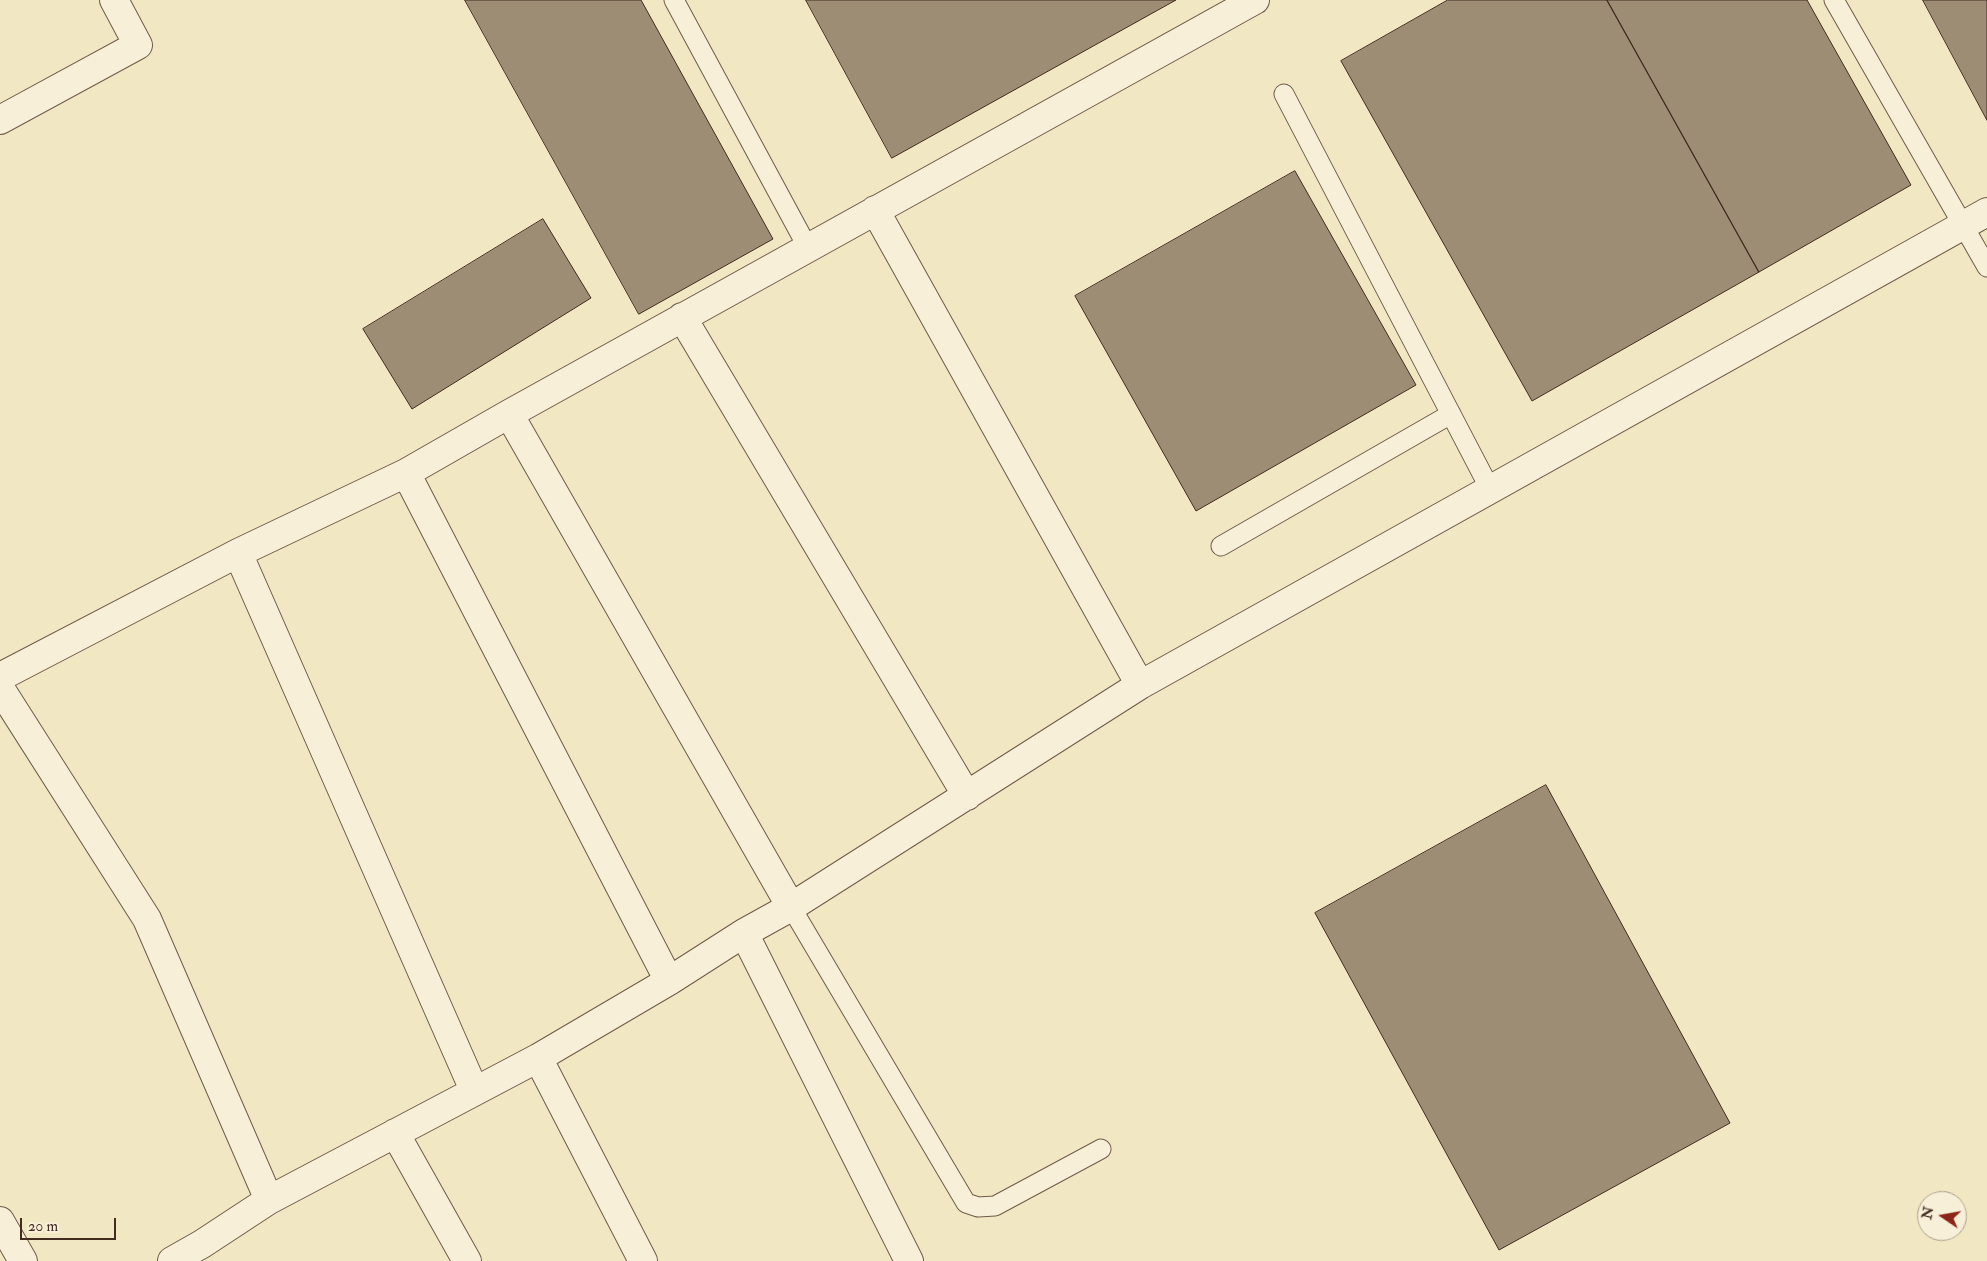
<!DOCTYPE html>
<html>
<head>
<meta charset="utf-8">
<style>
	body { margin:0 }
	#map { position:relative; width:1987px; height:1261px; overflow:hidden; background:#f2e7c3; font-family:"IM FELL Double Pica",serif }
	canvas { display:block }
	.north { position:absolute; left:1917px; top:1191px; width:50px; height:50px; box-sizing:border-box; background:#f7efd8; border:1px solid #afa18e; border-radius:50%; rotate:282deg; font-size:14px; font-weight:700; line-height:20px; text-align:center; color:#422c20 }
	.north::after { content:''; display:block; margin:auto; width:18px; height:22px; background:#8f2418; clip-path:polygon(50% 0,100% 100%,50% 72%,0 100%) }
	.scale { position:absolute; left:20px; top:1218px; width:96px; height:22px; box-sizing:border-box; border:2px solid #422c20; border-top:0; padding-left:6px; font-size:15px; line-height:18px; white-space:nowrap; color:#422c20; -webkit-text-stroke:4px #f7efd8; paint-order:stroke }
</style>
</head>
<body>
<div id="map">
<canvas width="1987" height="1261"></canvas>
<div class="north">N</div>
<div class="scale">20 m</div>
</div>
<script>
const context = document.querySelector('canvas').getContext('2d');
context.lineJoin = 'round';
function paint(path, color) { context.fillStyle = color; context.fill(path, 'evenodd'); }
function stroke(path, color, width, dash) { context.strokeStyle = color; context.lineWidth = width; context.lineCap = dash ? 'butt' : 'round'; context.setLineDash(dash || []); context.stroke(path); }
const building = new Path2D(`
	M465,0H641L773,239L639,314Z
	M806,0H1176L892,158Z
	M1448,0H1607L1759,272L1532,401L1341,61Z
	M1607,0H1807L1911,185L1759,272Z
	M1923,0H1987V120Z
	M1295,171L1416,385L1196,511L1075,296Z
	M543,219L591,298L412,409L363,329Z
	M1546,785L1730,1123L1499,1250L1315,913Z`);
const service = new Path2D(`
	M674,0L808,248
	M1834,0L1987,267
	M1284,94L1490,489
	M1221,546L1451,414
	M791,907L966,1203L978,1207L995,1206L1101,1149`);
const minor = new Path2D(`
	M0,120L138,45L114,0
	M875,210L1140,685
	M682,317L967,796
	M509,414L791,907
	M406,473L669,981
	M238,553L474,1090
	M0,677L238,553L406,473L509,414L1255,0
	M0,688L147,919L269,1200
	M744,933L909,1261
	M538,1058L643,1261
	M395,1133L467,1261
	M0,1221L23,1261
	M172,1261L202,1244L269,1200L538,1058L669,981L744,933L791,907L1140,685L1987,212`);
paint(building, '#9e8d75');
stroke(building, '#422c20', 1);
stroke(service, '#6e5b49', 21);
stroke(minor, '#6e5b49', 30);
stroke(service, '#f7efd8', 19);
stroke(minor, '#f7efd8', 28);
</script>
</body>
</html>
